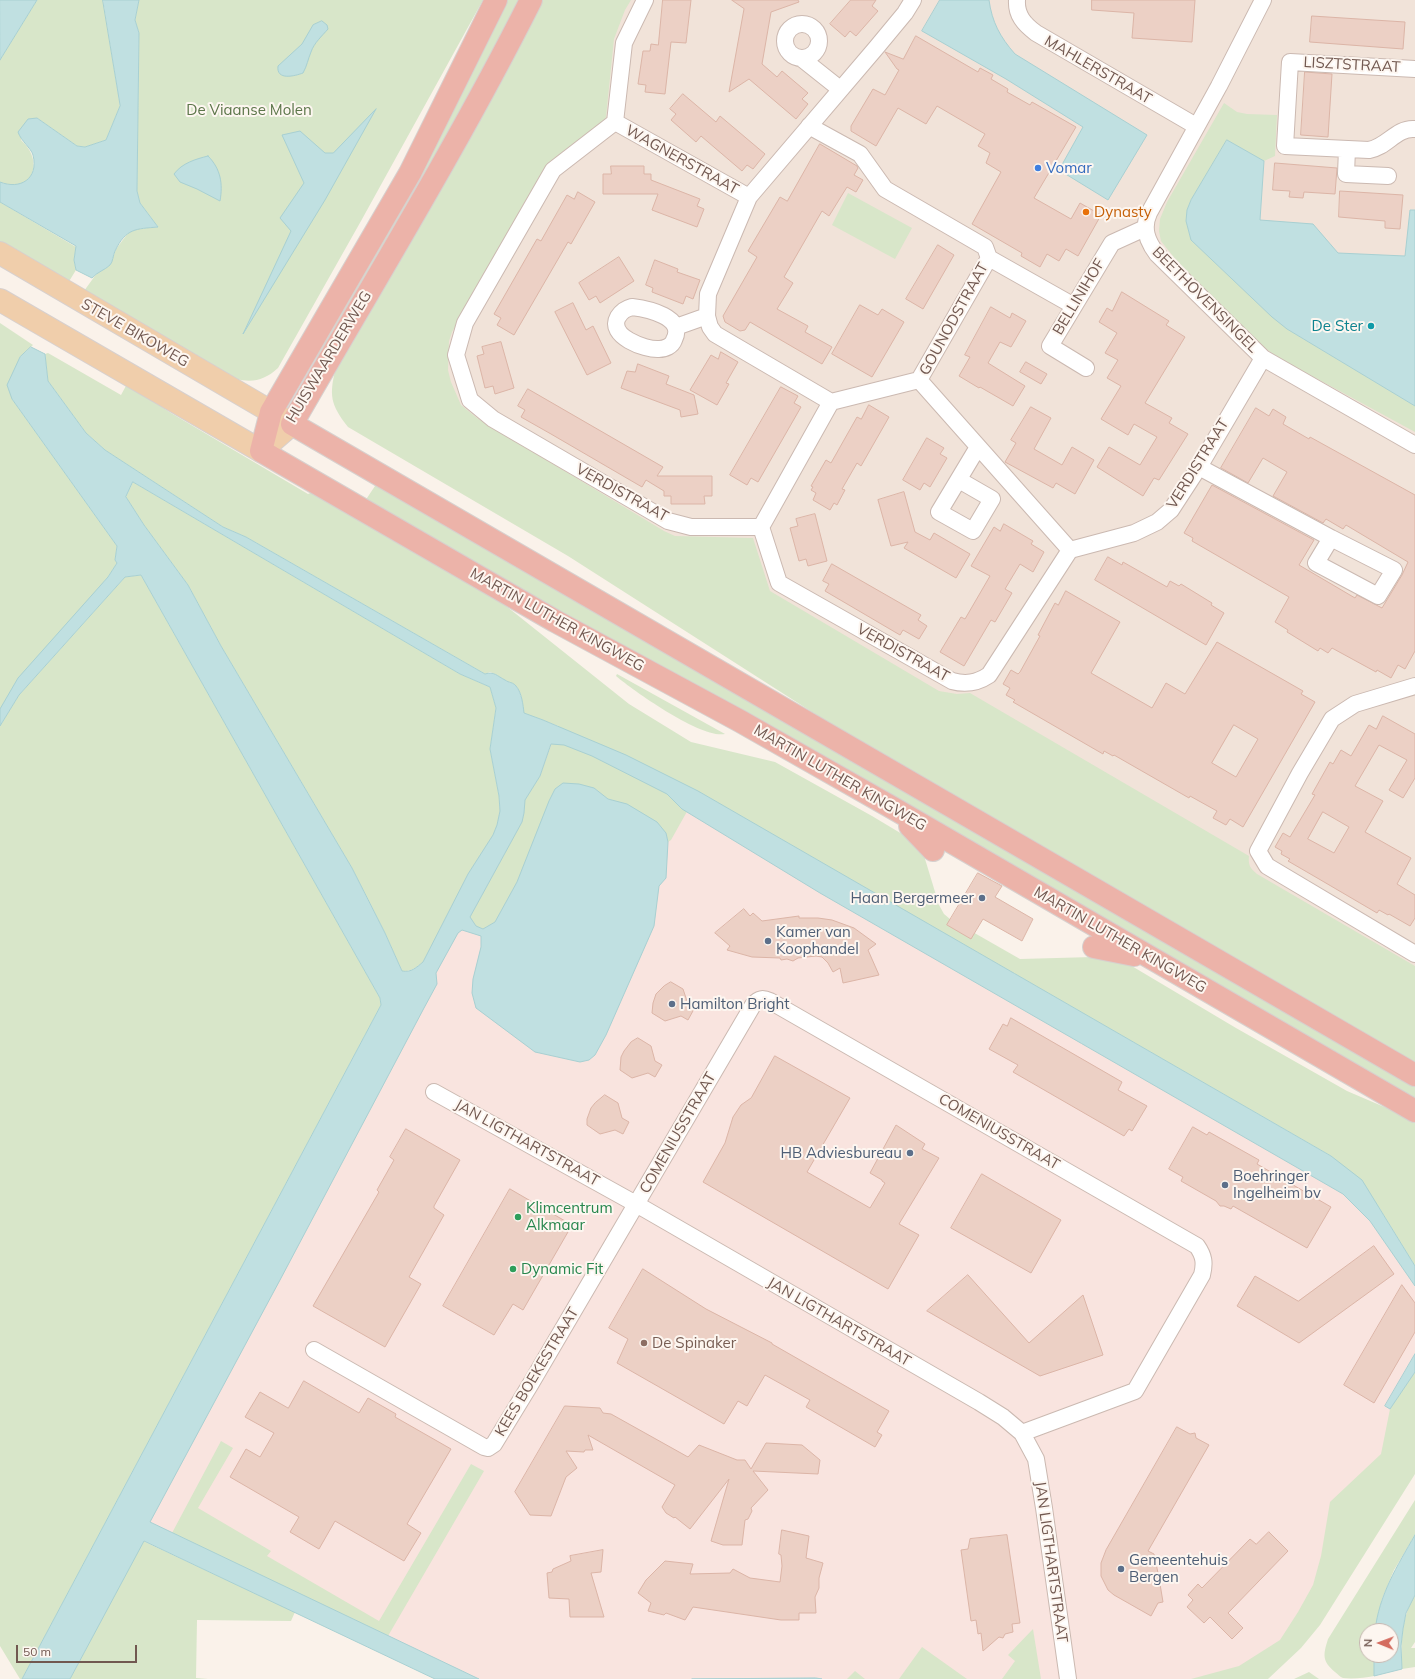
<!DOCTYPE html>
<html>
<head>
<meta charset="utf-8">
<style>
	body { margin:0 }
	#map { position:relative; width:1415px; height:1679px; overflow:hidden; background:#faf2ea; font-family:Mulish,sans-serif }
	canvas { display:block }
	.north { position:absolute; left:1359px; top:1623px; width:40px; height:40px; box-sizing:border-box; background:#fdf6f0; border:1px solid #c5b7b0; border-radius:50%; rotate:271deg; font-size:11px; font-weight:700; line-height:16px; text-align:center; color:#715850 }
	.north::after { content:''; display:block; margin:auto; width:14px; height:18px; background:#d46c5f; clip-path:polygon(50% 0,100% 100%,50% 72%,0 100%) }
	.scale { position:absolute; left:16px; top:1645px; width:121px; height:18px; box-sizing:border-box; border:2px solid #715850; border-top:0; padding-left:5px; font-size:12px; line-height:14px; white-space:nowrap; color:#715850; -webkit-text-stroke:3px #fdf6f0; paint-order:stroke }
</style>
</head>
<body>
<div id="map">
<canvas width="1415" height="1679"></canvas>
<div class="north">N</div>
<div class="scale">50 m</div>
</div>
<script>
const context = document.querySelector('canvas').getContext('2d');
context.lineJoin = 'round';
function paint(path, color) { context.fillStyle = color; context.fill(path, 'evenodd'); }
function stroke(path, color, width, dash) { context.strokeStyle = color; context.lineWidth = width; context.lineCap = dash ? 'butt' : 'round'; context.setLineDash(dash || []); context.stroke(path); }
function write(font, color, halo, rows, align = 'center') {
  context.font = font + ' Mulish,sans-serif'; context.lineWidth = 4; context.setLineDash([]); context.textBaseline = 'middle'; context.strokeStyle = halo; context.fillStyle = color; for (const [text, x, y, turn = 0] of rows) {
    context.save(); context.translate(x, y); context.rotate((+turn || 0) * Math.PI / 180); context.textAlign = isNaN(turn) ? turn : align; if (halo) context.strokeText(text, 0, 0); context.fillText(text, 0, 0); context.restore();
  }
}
const residential = new Path2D(`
	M557,0H1415V1045L340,410Z`);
const commercial = new Path2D(`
	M541,727L1324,1162L1415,1275V1420L1297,1636L1225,1679H455L128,1526Z`);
const green = new Path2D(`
	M37,0H103L120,106L106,140L85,147L77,146L37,118L21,140C45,161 33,196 0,182V60Z
	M139,0H483L361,221L278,368C265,380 253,383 236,379L84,291L97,273L110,265L116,249L128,233L135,229L158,227L140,203L137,191L139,33L135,20Z
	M506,0H520L450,131L320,357L316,355Z
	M542,0H631L625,10L614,39L606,117L603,123L549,168L452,332L449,341L448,370L451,382L461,405L477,418L664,531L675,536L753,538L770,591L939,691L957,694L970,693L1249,856C1248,865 1250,868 1257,874L1415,966V1064L834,726L568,556L348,427C330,404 329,395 336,367Z
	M1224,103L1237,112L1247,114L1277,115L1275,156L1264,161L1227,140L1191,200L1187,210L1186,221L1191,240L1272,317L1287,329L1415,406V432L1277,357L1244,332L1176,260L1161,241L1159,231L1160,219L1167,202Z
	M848,193L912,228L895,259L832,225Z
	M0,202L76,247L74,260L76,270L68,283L0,245Z
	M0,323L33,345L20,357L12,399L117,546L115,560L117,563L108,577L0,709Z
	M48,353L121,395L127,384L171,413L308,494L313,492L496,598L629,704L691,742L775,762L872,816L907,837L922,849L939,905L944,914L950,919L1020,959L1093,957L1125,962L1236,1028L1347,1091L1403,1115L1415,1122V1266L1380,1209L1331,1156L698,792L671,840L668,842L666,833L627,805L608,799L594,788L555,789L517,882L495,922L483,929L476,926L470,917L522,822L524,813L525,800L540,776L558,726L523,713C523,704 522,689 513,684C510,682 507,682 504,680C499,677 496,674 490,672L485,674L246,537L223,527L105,450L86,433L48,381L45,354Z
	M133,482L460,674L490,687L496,708L490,749L499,796L500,811L497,825L493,835L468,874L423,962C417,967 411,972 402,971L385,933L352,868L221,646L188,585L144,525L126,497Z
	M377,483L1415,1086V1098C1066,897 713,703 365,501Z
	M141,575L380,998L381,1005L22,1679H20L0,1646V726L19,695L125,577Z
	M617,674L725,734C702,739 635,692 616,676Z
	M1415,1372V1474L1320,1625L1301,1648L1268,1679H1191L1239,1666L1280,1640L1298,1612L1313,1585L1321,1556L1330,1502L1381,1454L1390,1409Z
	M221,1441L233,1448L198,1508L271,1551L267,1556L379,1621L471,1464L484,1471L388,1636L172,1533Z
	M1415,1500V1535L1394,1570L1382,1599L1375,1631H1367V1655H1374V1676C1365,1678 1352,1679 1343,1678C1340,1677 1338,1674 1335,1672C1322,1661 1323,1655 1328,1639Z
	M143,1541L295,1612L291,1621L197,1620L196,1678L208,1679H70Z
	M1415,1595V1642L1411,1648H1415V1667L1402,1669C1401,1643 1401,1617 1415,1595Z
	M1033,1629L1041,1679H1002L1015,1661L1008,1655Z
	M922,1647L967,1679H899Z
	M855,1671L865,1679H847Z
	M1309,1672L1319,1679H1294Z`);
const water = new Path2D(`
	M0,0H37L0,60Z
	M103,0H139L135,20L139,33L137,191L140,203L158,227C136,229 126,228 115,251C113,255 113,262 110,265C105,270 97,272 92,278L76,270L74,260L76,246L0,202V182C20,190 39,179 33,155C31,148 21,141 18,132L28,119L37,118L77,146L85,147L106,140L120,106Z
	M940,0H989C992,22 1000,37 1015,54L1147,135L1108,200L1059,170L1083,127L1006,79L922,31Z
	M322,21L327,25L328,29C322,36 314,43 311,52C308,59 307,66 303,73C295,76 276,81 278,66L302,44L313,25Z
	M376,109L325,200L243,334L291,231L280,218L304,183L282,135L300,131L325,153H333Z
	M1227,140L1264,161L1260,220L1313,224L1338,253L1405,256L1410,210H1415V406L1287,329L1272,317L1191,240L1186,221L1187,210L1191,200Z
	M208,156C221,169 223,184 220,201L197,189L180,182L174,174C182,163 196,159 208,156Z
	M31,347L45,354L48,381L86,433L105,450L223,527L246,537L485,674C494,671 497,676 505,680C509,683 513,682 516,686C522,693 523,705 524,713L543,720L626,755L698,791L1331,1156L1362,1180L1415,1266V1286L1370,1221L1343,1194L820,893L682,809L667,794L592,756L564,745L551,744L540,776L525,800L524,813L522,822L470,917L476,926L483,929L495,922L517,882L549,801L555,789L563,783L579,784L594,788L608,799L627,804L657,822L666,833L668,842L666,878L659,886L654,926L606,1035L595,1055L589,1060L580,1062L535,1052L476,1008L472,993L473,979L481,947V936L462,930L458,933L436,973L437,984L424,1008L280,1280L150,1522L479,1679H435L144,1541L70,1679H22L381,1005L380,998L141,575L125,577L19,695L0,726V709L18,678L108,577L117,563L115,560L117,546L12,399L7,385L20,357ZM133,482L460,674L490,687L496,708L490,749L499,796L500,811L497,825L493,835L468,874L423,962C417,967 411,973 402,971L385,933L352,868L221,646L188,585L144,525L126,497Z
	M1415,1354V1372L1390,1409L1385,1406Z
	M1415,1535V1595L1406,1613L1403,1629L1401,1646L1402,1669L1374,1676V1655H1391V1631H1375C1379,1595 1397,1566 1415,1535Z
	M816,1678L822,1679H692Z`);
const building = new Path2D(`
	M663,0H691L686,43L671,42L665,94L645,92L646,85L638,84L643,51H650L651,44L658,45Z
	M732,0H798L799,2L771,12L762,64L777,77L782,71L808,93L802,99L808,104L796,119L749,79L729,92L744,9Z
	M851,0H876L872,6L878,11L856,36L850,31L845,37L830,24Z
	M1092,0H1195L1192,42L1132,38L1134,13L1092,10Z
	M1312,16L1405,22L1403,49L1310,42Z
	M916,36L978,72L980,68L993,75L991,79L1008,89L1007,92L1030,105L1032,102L1076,127L1034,198L1071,219L1080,203L1101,215L1078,256L1066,249L1059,261L1047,254L1040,267L1021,256L1022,253L972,224L1001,172L986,163L990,153L978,146L985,134L937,106L926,124L898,108L876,146L851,131V126L873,89L885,95L899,70L897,69L885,52L903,59Z
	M1305,72L1332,74L1328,137L1301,135Z
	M683,94L716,122L720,116L765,154L753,169L747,165L742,171L701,136L696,142L671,120L676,114L670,109Z
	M820,144L857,166L858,168L854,175L863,180L856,192L847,187L829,216L822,211L784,277L793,283L777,309L808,326L805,332L832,347L822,364L750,322L745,330L740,331L725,322L723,316L757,257L748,251L780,197L787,201Z
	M1275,163L1337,168L1335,194L1304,192L1303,198L1289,197L1290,191L1273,190Z
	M611,166H644V174H651V180L700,199L697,206L704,209L697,227L652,210L658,194H603V174H611Z
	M1340,191L1403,195L1400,229L1385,228V221L1339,217Z
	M578,192L595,202L571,244L568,242L514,335L497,325L501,318L494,314L537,239L541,241L567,195L574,199Z
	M938,245L954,255L923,309L906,299Z
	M619,257L634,281L600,303L596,296L589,300L579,283Z
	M655,260L678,269L677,272L700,280L693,299L686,296L683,304L652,292L653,288L646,285Z
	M1122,292L1169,321L1166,325L1185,337L1145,403L1172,418L1169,423L1188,434L1159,480L1154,478L1143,496L1097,467L1109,447L1140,465L1157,437L1134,424L1128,435L1101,419L1121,386L1107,378L1118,360L1105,353L1117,333L1099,322L1107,308L1112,311Z
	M573,303L586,330L593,326L611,363L587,375L555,312Z
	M860,305L878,315L882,309L904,322L872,377L832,354Z
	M991,307L1010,318L1012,313L1026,321L1011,347L1000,342L988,363L1025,386L1013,406L980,387L979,388L959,376L970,357L965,355Z
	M501,342L514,388L495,394L493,386L485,388L477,356L484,354L482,347Z
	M721,352L738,362L726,383L729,384L717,405L690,390L711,355L718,359Z
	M1026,362L1047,374L1041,384L1020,372Z
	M638,364L669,376L666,384L694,395L698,414L681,417L680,410L621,388L627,371L635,372Z
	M781,387L798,396L794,403L801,407L758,482L751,478L747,485L730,475Z
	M528,389L663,467L657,476H712V496H704L705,504H671V496H664V491L646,480L642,487L551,434L521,417L525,410L518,406Z
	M869,405L889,417L861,466L857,463L842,489L845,490L837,505L834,503L830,510L813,500L816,493L811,490L813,487L811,486L826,460L831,463L857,417L861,419Z
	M1031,407L1051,418L1034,449L1062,465L1072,447L1094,460L1075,494L1056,483L1053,488L1005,462L1016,443L1011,440Z
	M1256,408L1269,416L1273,409L1286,417L1283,424L1309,439L1310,437L1415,495V651L1405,669L1398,665L1391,678L1377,670L1376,672L1332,648L1328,653L1320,648L1318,651L1287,632L1288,630L1275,622L1289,597L1192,541L1193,538L1184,533L1212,485L1314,540L1299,565L1355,598L1357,595L1382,608L1402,575L1408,562L1346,525L1343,529L1326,519L1323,523L1273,496L1287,472L1263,458L1248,483L1221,468Z
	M927,438L944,448L940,454L947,458L930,487L924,483L920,490L903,480Z
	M904,492L915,532L930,540L934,533L970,554L956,578L904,548L908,542L891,546L878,500Z
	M815,514L827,561L808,566L806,559L799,561L790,528L798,526L796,519Z
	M1004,524L1033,541L1031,544L1044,552L1033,572L1020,564L1005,589L1012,593L995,622L991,620L964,666L940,652L961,617L965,619L990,576L971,566L994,527L1000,531Z
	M1108,557L1122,565L1123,562L1167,587L1170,581L1179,586L1181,584L1212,603L1211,605L1224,613L1206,645L1095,580Z
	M832,564L921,615L918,620L927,626L919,639L903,630L900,635L825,591L829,584L823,581Z
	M1066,591L1120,622L1091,673L1152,708L1166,683L1185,694L1217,642L1303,691L1301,694L1315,702L1243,827L1230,819L1226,825L1213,818L1217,811L1190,796L1189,798L1114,755L1113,756L1104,751L1103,754L1013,702L1015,700L1006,695L1010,688L1003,684L1011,670L1018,674L1020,672L1040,636L1038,635L1055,603L1058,605ZM1234,725L1258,739L1236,777L1212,763Z
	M1383,716L1415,734V778L1403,798L1389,790L1407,760L1379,745L1355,786L1383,801L1365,832L1411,858L1397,884L1415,895V918L1410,926L1389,914L1388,915L1379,910L1377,913L1319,879L1288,861L1290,859L1281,854L1282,851L1275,847L1283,833L1290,837L1315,795L1312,794L1330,762L1333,764L1341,750L1351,756L1369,725L1376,729ZM1323,812L1349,827L1334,853L1308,839Z
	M978,873L1002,886L995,897L1033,919L1022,941L983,919L971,939L947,925Z
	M744,909L750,916L753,913L762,921L799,916V918H818L832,920L854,928L876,944L868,950L879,975L843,983L840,968L833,972L828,963L822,957L816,956L798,958L793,961L787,959L781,960L780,958L752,957L727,950L730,946L715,933Z
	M671,982L683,989L688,1004L694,1009L688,1020L681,1016L665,1021L652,1013L653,1003L656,994L664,986Z
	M1011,1018L1122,1082L1118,1090L1147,1106L1132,1131L1129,1129L1124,1136L1013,1072L1018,1065L989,1049L1003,1024L1007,1026Z
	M638,1038L651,1046L655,1061L662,1065L655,1077L648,1073L632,1078L620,1070L621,1057L624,1051L631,1042Z
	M775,1056L850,1098L807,1172L870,1208L885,1183L882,1181V1180L870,1173L896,1125L925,1144L922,1149L939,1158L899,1224L919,1235L888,1289L703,1182L725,1143L733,1117L741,1105L751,1098Z
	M605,1095L618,1103L622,1118L629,1122L623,1134L615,1130L600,1134L587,1125V1119L591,1108L595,1103Z
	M1193,1127L1207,1135L1209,1132L1259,1160L1257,1164L1331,1207L1307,1248L1233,1206L1231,1209L1224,1206H1220L1216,1201L1181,1181L1183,1177L1169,1169Z
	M406,1129L460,1160L434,1206V1208L444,1215L409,1277L421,1284L385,1347L313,1306L379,1192L377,1190L394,1160L390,1157Z
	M982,1174L1061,1220L1031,1273L951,1228Z
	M510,1189L572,1225L523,1310L513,1304L494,1335L443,1306Z
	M1374,1246L1394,1274L1299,1343L1237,1306L1255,1276L1298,1301Z
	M643,1269L706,1309L772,1343V1344L889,1411L877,1432L882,1435L875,1447L806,1407L810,1400L765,1375L747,1406L738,1401L724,1424L617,1363L628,1339L609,1328Z
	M968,1275L1029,1343L1083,1295L1103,1355L1040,1376L927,1311Z
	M1402,1285L1415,1303V1332L1374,1403L1344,1385Z
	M304,1381L359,1413L368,1398L396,1414L395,1417L451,1449L407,1524L421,1533L404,1561L335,1521L319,1549L290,1532L299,1517L230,1477L246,1449L260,1457L274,1433L245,1417L260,1392L288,1408Z
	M565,1406L600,1408L603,1413L611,1414L688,1457L699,1445L737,1460H745L751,1469L766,1443L802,1445L820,1460L818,1474L753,1471L768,1490L751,1508L752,1511L748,1519L745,1520L742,1545H723L711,1541L729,1479L690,1529L675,1517L674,1518L666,1513L662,1507L675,1485L588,1435L593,1450H585L584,1452L566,1451L577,1468L566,1477L551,1516L530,1515L515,1492Z
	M1177,1427L1190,1434L1195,1433L1196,1438L1209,1445L1148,1551L1154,1554L1158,1573L1157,1577L1159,1578L1163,1602L1158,1603L1151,1616L1114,1595L1108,1590L1101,1576V1563L1106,1550Z
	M782,1530L809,1536L806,1558L823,1563L819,1578V1588L815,1597L816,1613H799V1620H781L693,1607L685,1620L666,1613L664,1615L648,1611L651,1603L638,1593L646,1580L665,1561L693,1564L690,1574L730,1573L733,1569L750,1578L780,1582L782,1566L781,1555L779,1554Z
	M1269,1532L1288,1551L1228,1613L1243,1628L1232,1639L1210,1617L1204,1623L1187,1607L1193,1600L1188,1595L1198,1584L1202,1588L1250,1539L1256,1544Z
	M1007,1535L1020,1623L1012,1624L1013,1632L1005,1634L1003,1638L999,1637L983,1651L981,1633L978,1634L976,1620L971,1621L961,1550L968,1549L970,1539Z
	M603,1550L601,1572L591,1573L604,1617H570L569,1599L549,1598L547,1573L552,1572L553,1569L571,1561L570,1556Z`);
const street = new Path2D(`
	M645,0L624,43L615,122L553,170L465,323L456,355L470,400L493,419L668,521L691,527H761L779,583L952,681C966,685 977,683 989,675L1070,550L1134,533L1157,522L1171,510L1199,467L1263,358
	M913,0L905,13L876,48L749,197L708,294L707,316L710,327L715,334L831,402L919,380L1070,550
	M1017,0C1016,15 1024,24 1036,33L1196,126
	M1263,0L1219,86L1149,213C1142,228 1147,241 1157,254L1263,358L1415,445
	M785 41a17 17 0 1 1 34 0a17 17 0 1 1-34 0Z
	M801,58L840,89
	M615,122L749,197
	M809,126L860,154L885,189L985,247L989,258L1074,306
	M1414,129C1396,128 1387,147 1369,150L1285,146L1290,62L1415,69
	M1347,149L1346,174L1388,176
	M632,307C648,309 686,317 674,340C672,346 665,349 659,349C645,350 607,336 618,317C622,311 625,309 632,307Z
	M676,327L707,316
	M1086,368L1050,346L1112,243L1145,228
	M919,380L989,258
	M1199,467L1331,538L1394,570L1378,596L1316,563L1331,538
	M959,480L992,499L973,531L939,512L978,447
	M761,527L831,402
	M1415,686L1355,704L1332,719L1300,773L1258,851L1267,866L1415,954
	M434,1092L636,1204L979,1402L1003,1417L1022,1433L1036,1459L1044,1508L1068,1679
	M314,1350L484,1447L488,1448L494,1444L530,1385L753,1005C759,998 763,998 770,1001L1197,1246C1204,1256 1205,1263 1202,1275L1135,1391L1022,1433`);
const primary = new Path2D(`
	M0,253L292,424L261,451L0,300`);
const highway = new Path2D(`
	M496,0L410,173L271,412L261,451L555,621L740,721L893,808L1415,1111
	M531,0C458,145 373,283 292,424L1415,1075
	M910,826L933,850
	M1094,947L1134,955`);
const markers = [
	[1038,168,4,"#3f7fe0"],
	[1086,212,4,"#e8710a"],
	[1371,326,4,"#0f9aa8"],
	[982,898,4,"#5c6f8a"],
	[768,941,4,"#5c6f8a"],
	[672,1004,4,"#5c6f8a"],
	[910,1153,4,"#5c6f8a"],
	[1225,1185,4,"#5c6f8a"],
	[518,1217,4,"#2e9e5b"],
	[513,1269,4,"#2e9e5b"],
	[644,1343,4,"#8d6e63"],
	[1121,1569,4,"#5c6f8a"]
];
const streetNames = [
	["LISZTSTRAAT",1352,65,3],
	["MAHLERSTRAAT",1098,70,30],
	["WAGNERSTRAAT",682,160,29],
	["BELLINIHOF",1079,297,-59],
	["BEETHOVENSINGEL",1205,300,45],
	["GOUNODSTRAAT",954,319,-61],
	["STEVE BIKOWEG",135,333,30],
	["HUISWAARDERWEG",329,357,-59],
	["VERDISTRAAT",1198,464,-58],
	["VERDISTRAAT",622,493,29],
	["MARTIN LUTHER KINGWEG",557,620,29],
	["VERDISTRAAT",903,653,29],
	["MARTIN LUTHER KINGWEG",840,778,30],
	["MARTIN LUTHER KINGWEG",1120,940,30],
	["COMENIUSSTRAAT",999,1132,30],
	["COMENIUSSTRAAT",678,1133,-60],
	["JAN LIGTHARTSTRAAT",527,1143,29],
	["JAN LIGTHARTSTRAAT",839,1322,30],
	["KEES BOEKESTRAAT",537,1372,-59],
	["JAN LIGTHARTSTRAAT",1051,1562,82]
];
const parkNames = [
	["De Viaanse Molen",249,110]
];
const shopNames = [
	["Vomar",1046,168]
];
const foodNames = [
	["Dynasty",1094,212]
];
const cultureNames = [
	["De Ster",1363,326]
];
const serviceNames = [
	["Haan Bergermeer",974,898,"right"],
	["Kamer van",776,932],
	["Koophandel",776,949],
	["Hamilton Bright",680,1004],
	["HB Adviesbureau",902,1153,"right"],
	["Boehringer",1233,1176],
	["Ingelheim bv",1233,1193],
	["Gemeentehuis",1129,1560],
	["Bergen",1129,1577]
];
const leisureNames = [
	["Klimcentrum",526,1208],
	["Alkmaar",526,1225],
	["Dynamic Fit",521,1269]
];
const educationNames = [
	["De Spinaker",652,1343]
];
paint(residential, '#f1e3d9');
paint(commercial, '#f9e4df');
paint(green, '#d8e6c9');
paint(water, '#c0e0e1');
stroke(water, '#a8d0d2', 1);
paint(building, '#ecd0c5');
stroke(building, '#dcb5a7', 1);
stroke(street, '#cbb9b1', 18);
stroke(primary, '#d7d0ce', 24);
stroke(highway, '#d7d0ce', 24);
stroke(street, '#fff', 16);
stroke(primary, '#f0ceab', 22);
stroke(highway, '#ecb3a9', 22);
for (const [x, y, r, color] of markers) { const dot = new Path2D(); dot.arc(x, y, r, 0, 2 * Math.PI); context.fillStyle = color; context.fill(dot); stroke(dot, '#fdf6f0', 1.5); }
write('15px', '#715850', '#fdf6f0', streetNames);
write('15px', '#5c764a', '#fdf6f0', parkNames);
write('15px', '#366cbe', '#fdf6f0', shopNames, 'left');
write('15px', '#c56008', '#fdf6f0', foodNames, 'left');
write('15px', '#0d838f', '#fdf6f0', cultureNames, 'right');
write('15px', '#4e5e75', '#fdf6f0', serviceNames, 'left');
write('15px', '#27864d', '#fdf6f0', leisureNames, 'left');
write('15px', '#785e54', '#fdf6f0', educationNames, 'left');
</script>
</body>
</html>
